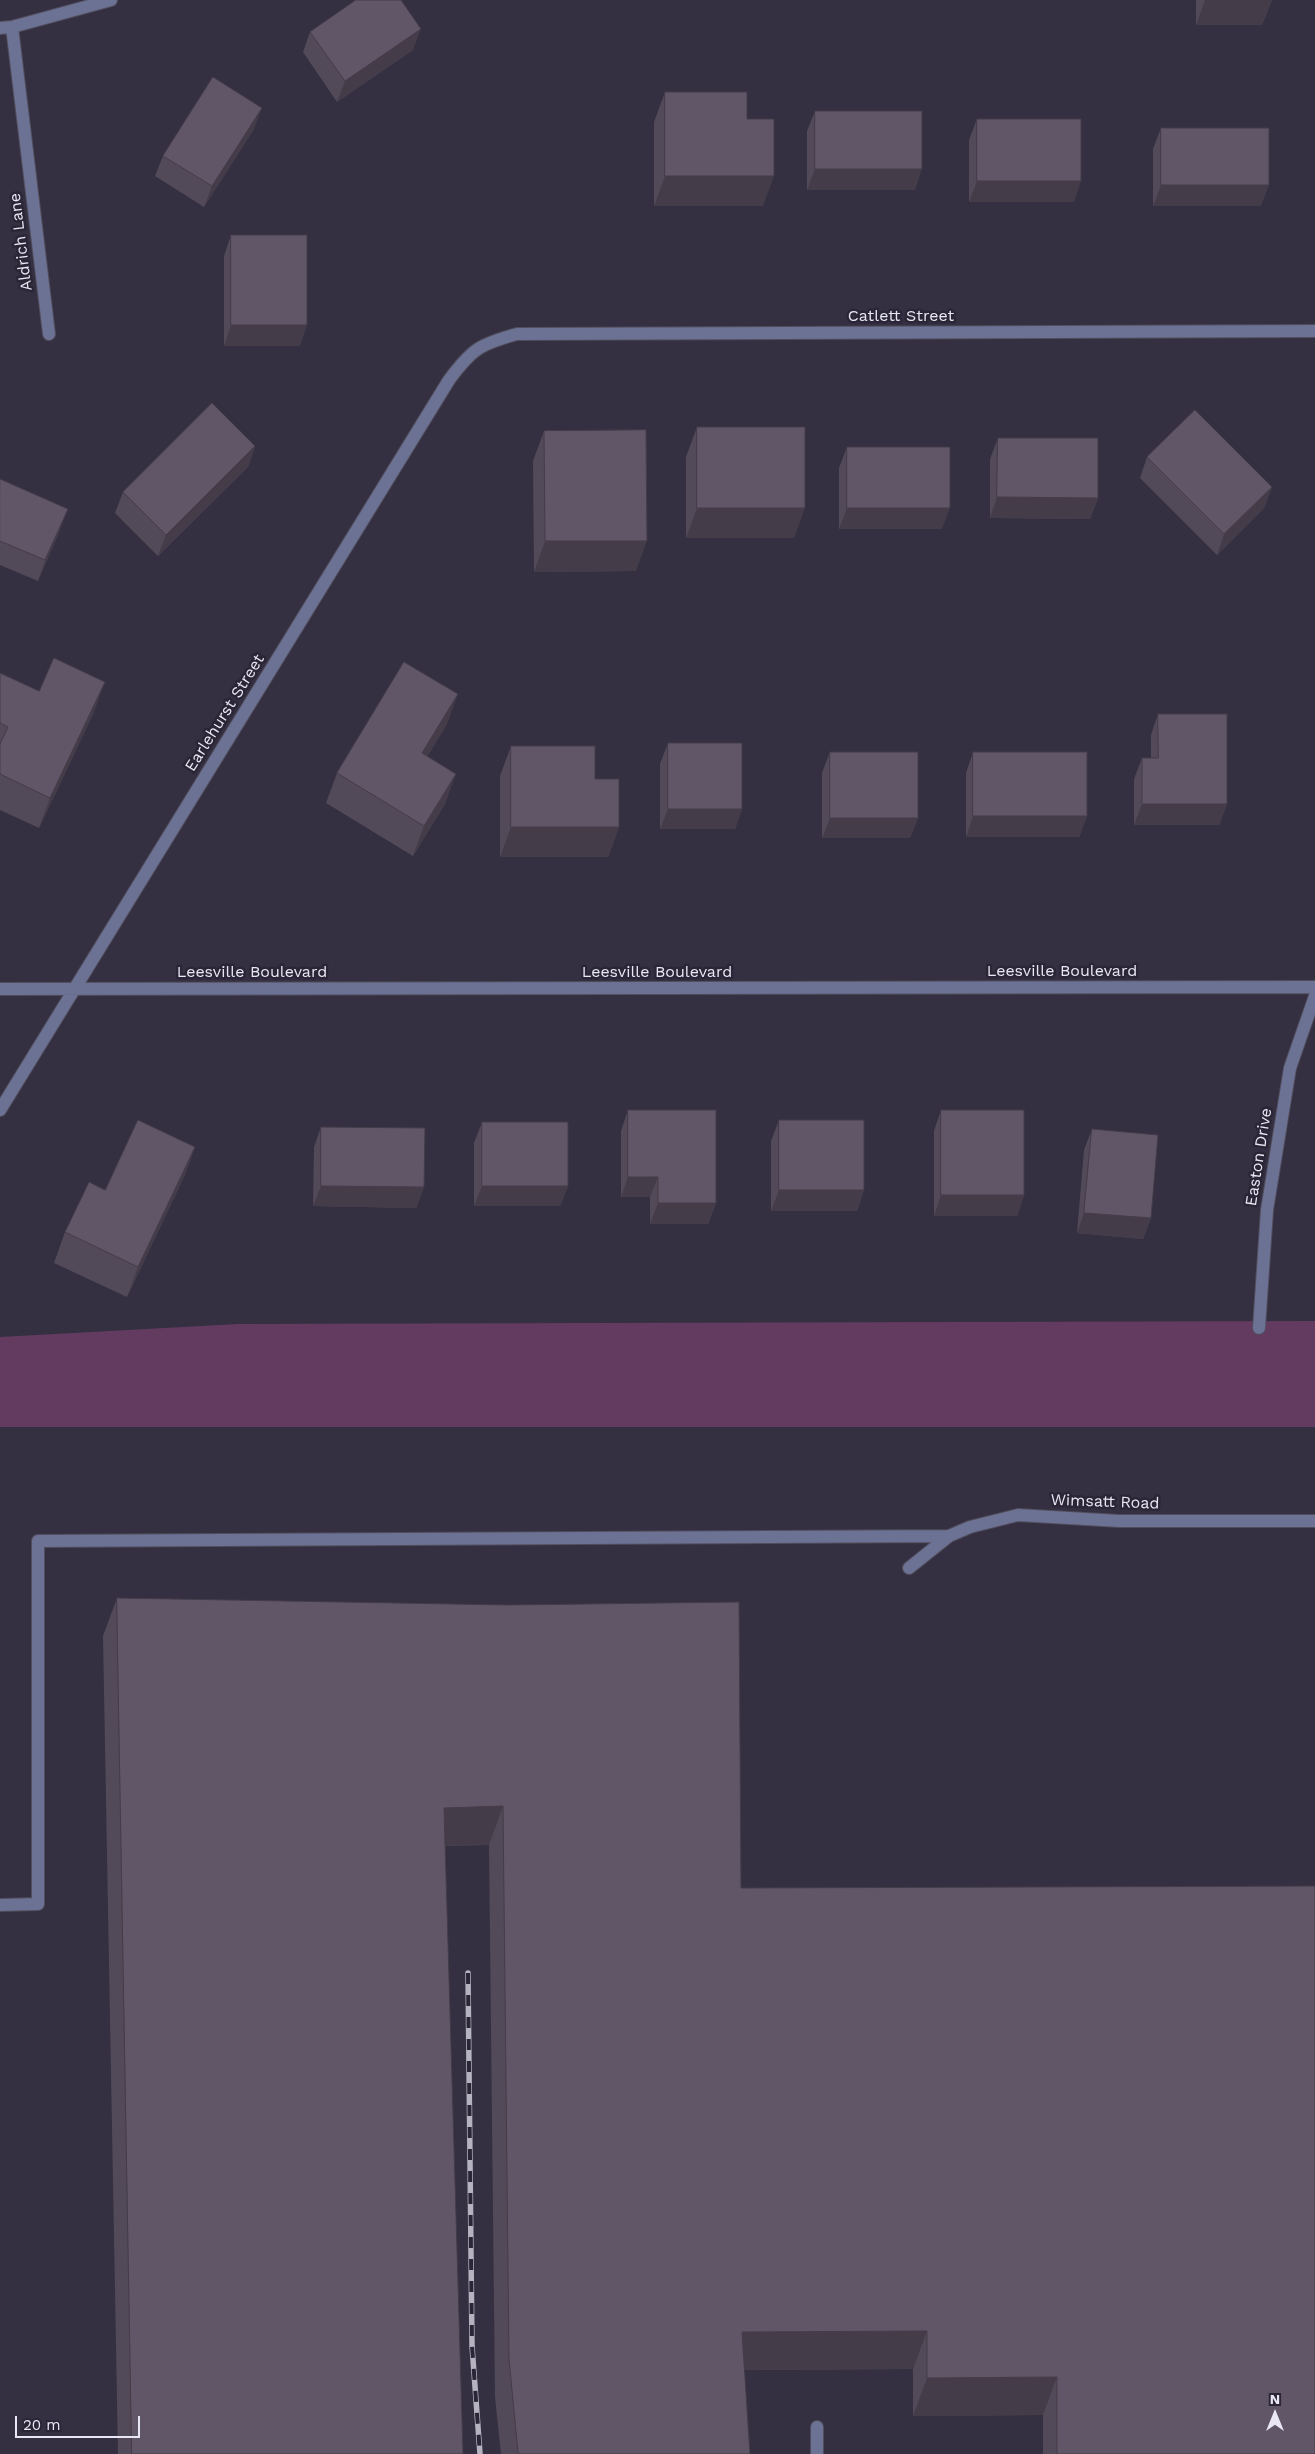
<!DOCTYPE html>
<html>
<head>
<meta charset="utf-8">
<style>
	body { margin:0 }
	#map { position:relative; width:1315px; height:2454px; overflow:hidden; background:#343041; font-family:"Work Sans",sans-serif }
	canvas { display:block }
	.north { position:absolute; left:1250px; top:2389px; width:50px; height:50px; -webkit-text-stroke:4px #2a2637; paint-order:stroke; rotate:0deg; font-size:14px; font-weight:700; line-height:20px; text-align:center; color:#e9e7f3 }
	.north::after { content:''; display:block; margin:auto; width:18px; height:22px; background:#e9e7f3; clip-path:polygon(50% 0,100% 100%,50% 72%,0 100%) }
	.scale { position:absolute; left:15px; top:2416px; width:125px; height:22px; box-sizing:border-box; border:2px solid #e9e7f3; border-top:0; padding-left:6px; font-size:15px; line-height:18px; white-space:nowrap; color:#e9e7f3; -webkit-text-stroke:4px #2a2637; paint-order:stroke }
</style>
</head>
<body>
<div id="map">
<canvas width="1315" height="2454"></canvas>
<div class="north">N</div>
<div class="scale">20 m</div>
</div>
<script>
const context = document.querySelector('canvas').getContext('2d');
context.lineJoin = 'round';
function paint(path, color) { context.fillStyle = color; context.fill(path, 'evenodd'); }
function stroke(path, color, width, dash) { context.strokeStyle = color; context.lineWidth = width; context.lineCap = dash ? 'butt' : 'round'; context.setLineDash(dash || []); context.stroke(path); }
function write(font, color, halo, rows, align = 'center') {
  context.font = font + ' "Work Sans",sans-serif'; context.lineWidth = 5; context.setLineDash([]); context.textBaseline = 'middle'; context.strokeStyle = halo; context.fillStyle = color; for (const [text, x, y, turn = 0] of rows) {
    context.save(); context.translate(x, y); context.rotate((+turn || 0) * Math.PI / 180); context.textAlign = isNaN(turn) ? turn : align; if (halo) context.strokeText(text, 0, 0); context.fillText(text, 0, 0); context.restore();
  }
}
const green = new Path2D(`
	M1315,1321V1427H0V1337L238,1324Z`);
const minor = new Path2D(`
	M12,27L49,334
	M0,28L12,27L111,0
	M0,989L1315,987
	M0,1110L449,380C472,349 480,344 517,334L1315,331
	M1259,1328L1267,1210L1290,1068L1315,996
	M909,1568L949,1536L970,1527L1018,1515L1119,1521H1315
	M0,1905L38,1904V1541L949,1536
	M817,2427V2454`);
const rail = new Path2D(`
	M468,1973L472,2346L480,2454`);
const wall = new Path2D(`
	M1196,0H1272L1262,25H1196Z
	M310,32L413,50L337,102L303,52Z
	M665,92L747,119L763,206H654V122Z
	M815,111L915,190H807V131Z
	M977,119L1074,202H969V140Z
	M1161,128L1261,206H1153V149Z
	M254,129L204,207L155,176L163,156Z
	M231,235L300,346H224V256Z
	M697,427L794,538H686V457Z
	M544,431L636,571L534,572L533,461Z
	M998,438L1098,498L1090,519L990,518V459Z
	M255,446L248,467L158,556L115,513L123,492Z
	M847,447L942,529H839V468Z
	M1147,457L1272,487L1264,508L1217,555L1140,478Z
	M0,479L60,530L38,581L0,565Z
	M0,673L39,691L94,712L39,828L0,810Z
	M1158,714L1227,804L1219,825H1134V779L1142,758H1151V735Z
	M447,724L427,757L445,804L413,856L326,803L337,773Z
	M668,743L742,809L735,829H660V764Z
	M511,746L595,779L619,827L608,857H500V776Z
	M830,752L918,818L910,838H822V773Z
	M973,752L1087,816L1079,837H966V773Z
	M628,1110L716,1203L708,1224H650V1197H621V1131Z
	M941,1110L1024,1195L1017,1216H934V1131Z
	M779,1120L864,1190L857,1211H771V1141Z
	M482,1122L568,1186L560,1206H474V1143Z
	M321,1127L424,1187L416,1208L313,1206L314,1147Z
	M1092,1129L1151,1218L1143,1239L1077,1233L1084,1150Z
	M195,1147L184,1177L127,1297L54,1263L65,1232L105,1190Z
	M117,1598L741,1888L1315,2454H1043V2415L913,2416V2369L744,2370L750,2454H501L495,2397L489,1845L445,1846L463,2454H118L103,1636Z`);
const shadedWall = new Path2D(`
	M1205,0H1272L1262,25H1196Z
	M421,29L413,50L337,102L345,81Z
	M262,108L254,129L204,207L212,186Z
	M815,169H922L915,190H807Z
	M665,176H774L763,206H654Z
	M977,181H1081L1074,202H969Z
	M1161,185H1269L1261,206H1153Z
	M231,325H307L300,346H224Z
	M255,446L248,467L158,556L166,535Z
	M1272,487L1264,508L1217,555L1224,534Z
	M997,497L1098,498L1090,519L990,518Z
	M697,508H805L794,538H686Z
	M847,508H950L942,529H839Z
	M68,509L60,530L38,581L45,560Z
	M545,541H647L636,571L534,572Z
	M105,682L94,712L39,828L50,798Z
	M458,694L447,724L411,784L422,753Z
	M456,774L445,804L413,856L424,826Z
	M1142,804H1227L1219,825H1134Z
	M668,809H742L735,829H660Z
	M973,816H1087L1079,837H966Z
	M830,818H918L910,838H822Z
	M511,827H619L608,857H500Z
	M195,1147L184,1177L127,1297L138,1267Z
	M628,1177H658L650,1197H621Z
	M321,1186L424,1187L416,1208L313,1206Z
	M482,1186H568L560,1206H474Z
	M779,1190H864L857,1211H771Z
	M941,1195H1024L1017,1216H934Z
	M658,1203H716L708,1224H650Z
	M1084,1213L1151,1218L1143,1239L1077,1233Z
	M503,1806L489,1845L430,1846L444,1808Z
	M927,2331L913,2369L728,2370L742,2332Z
	M1057,2377L1043,2415L913,2416L927,2378Z`);
const building = new Path2D(`
	M356,0H401L421,29L345,81L310,32Z
	M213,77L262,108L212,186L163,156Z
	M665,92H747V119H774V176H665Z
	M815,111H922V169H815Z
	M977,119H1081V181H977Z
	M1161,128H1269V185H1161Z
	M231,235H307V325H231Z
	M212,403L255,446L166,535L123,492Z
	M1195,410L1272,487L1224,534L1147,457Z
	M697,427H805V508H697Z
	M646,430L647,541H545L544,431Z
	M998,438H1098V498L997,497Z
	M847,447H950V508H847Z
	M0,479L68,509L45,560L0,541Z
	M54,658L105,682L50,798L0,774V744L8,727L0,723V673L39,691Z
	M404,662L458,694L422,753L456,774L424,826L337,773Z
	M1158,714H1227V804H1142V758H1158Z
	M668,743H742V809H668Z
	M511,746H595V779H619V827H511Z
	M830,752H918V818H830Z
	M973,752H1087V816H973Z
	M628,1110H716V1203H658V1177H628Z
	M941,1110H1024V1195H941Z
	M138,1120L195,1147L138,1267L65,1232L89,1182L105,1190Z
	M779,1120H864V1190H779Z
	M482,1122H568V1186H482Z
	M321,1127L425,1128L424,1187L321,1186Z
	M1092,1129L1158,1135L1151,1218L1084,1213Z
	M117,1598L508,1605L739,1602L741,1888L1315,1886V2454H1057V2377L927,2378V2331L742,2332L750,2454H519L518,2452L509,2359L503,1806L444,1808L463,2454H132Z`);
const streetNames = [
	["Aldrich Lane",21,242,-97],
	["Catlett Street",901,316],
	["Earlehurst Street",225,713,-58],
	["Leesville Boulevard",1062,971],
	["Leesville Boulevard",252,972],
	["Leesville Boulevard",657,972],
	["Easton Drive",1259,1157,-81],
	["Wimsatt Road",1105,1502,2]
];
paint(green, '#643b60');
stroke(minor, '#514d5d', 14);
stroke(minor, '#6c7293', 12);
stroke(rail, '#b5b3c0', 5.5);
stroke(rail, '#2a2637', 4, [11]);
paint(wall, '#534a59');
paint(shadedWall, '#443c49');
paint(building, '#615668');
stroke(building, '#443c49', 1);
write('16px', '#e9e7f3', '#2a2637', streetNames);
</script>
</body>
</html>
